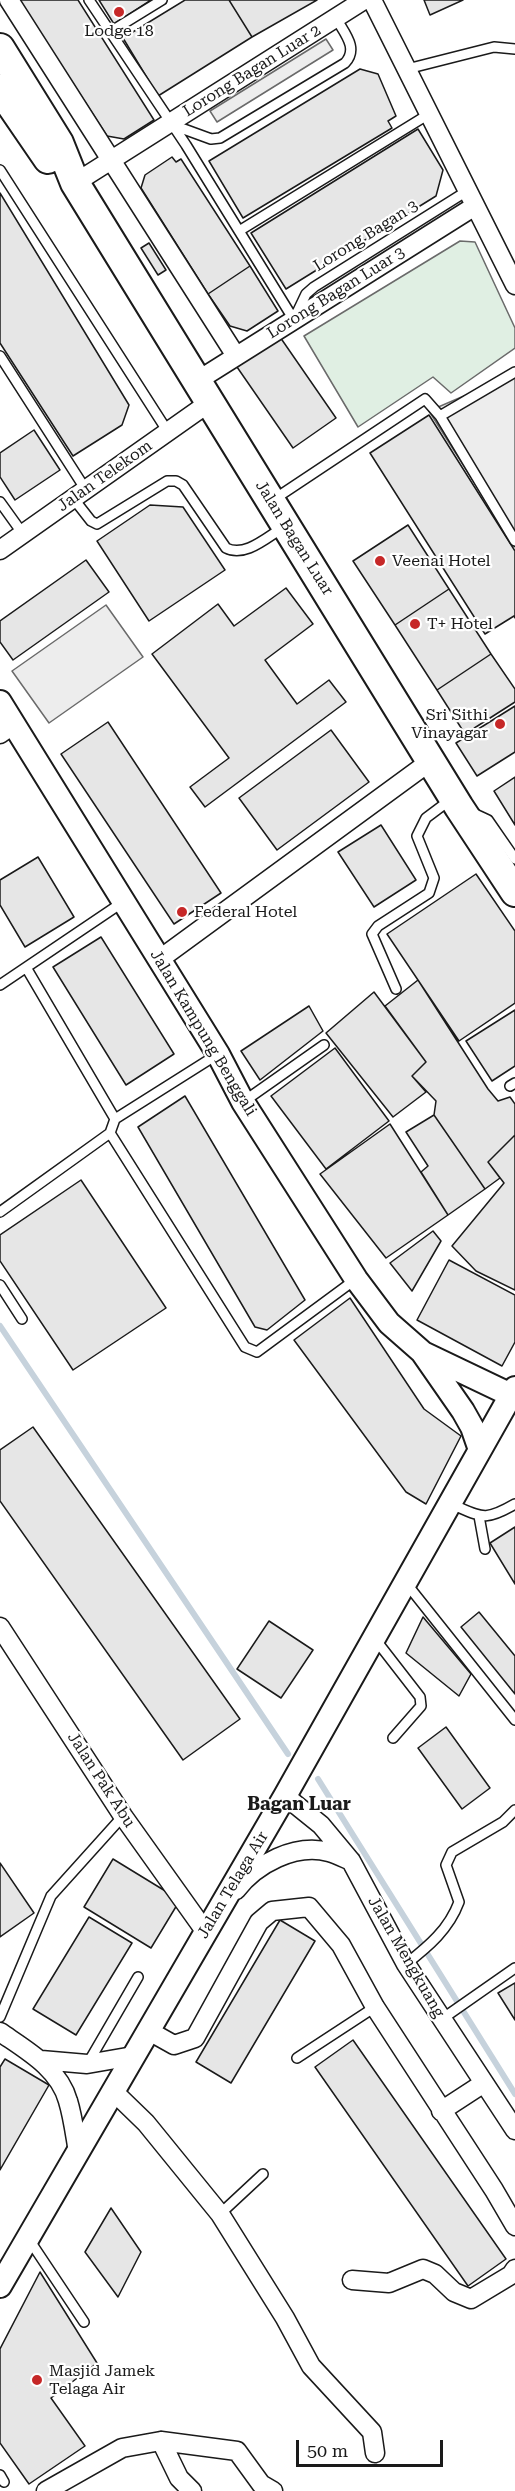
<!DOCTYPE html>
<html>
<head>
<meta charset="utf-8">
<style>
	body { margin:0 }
	#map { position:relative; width:515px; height:2491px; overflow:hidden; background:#fff; font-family:"Roboto Serif",serif }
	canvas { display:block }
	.scale { position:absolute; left:296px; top:2440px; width:147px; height:27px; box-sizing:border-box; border:3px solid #1a1a1a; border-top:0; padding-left:8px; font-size:18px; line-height:21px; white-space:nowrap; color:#1a1a1a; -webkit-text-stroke:4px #fff; paint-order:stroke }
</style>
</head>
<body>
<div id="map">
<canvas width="515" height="2491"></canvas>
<div class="scale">50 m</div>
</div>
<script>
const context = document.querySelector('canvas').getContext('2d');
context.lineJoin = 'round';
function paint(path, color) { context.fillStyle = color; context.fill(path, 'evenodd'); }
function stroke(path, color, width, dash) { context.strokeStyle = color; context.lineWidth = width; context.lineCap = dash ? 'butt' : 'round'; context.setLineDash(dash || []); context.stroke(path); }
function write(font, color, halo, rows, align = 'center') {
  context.font = font + ' "Roboto Serif",serif'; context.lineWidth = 4.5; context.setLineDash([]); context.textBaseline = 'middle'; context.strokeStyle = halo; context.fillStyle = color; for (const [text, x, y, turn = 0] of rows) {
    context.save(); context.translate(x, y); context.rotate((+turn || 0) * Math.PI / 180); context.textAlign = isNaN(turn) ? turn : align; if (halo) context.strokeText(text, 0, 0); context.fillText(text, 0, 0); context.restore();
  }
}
const green = new Path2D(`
	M460,241L475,242L515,328V348L451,393L433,377L358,427L304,336Z`);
const parking = new Path2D(`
	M326,39L333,50L217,122L210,111Z
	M515,374V547L429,411Z
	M106,605L143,657L49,723L12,671Z`);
const stream = new Path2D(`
	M0,1326L288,1754
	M318,1779L515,2094`);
const building = new Path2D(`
	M19,0H78L154,120L124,139L107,136Z
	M99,0H151L114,24Z
	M185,0H229L252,37L158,96L123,38Z
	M229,0H317L252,37Z
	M424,0H463L430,15Z
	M360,69L378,74L396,116L388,121L392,128L243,218L209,161Z
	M418,129L443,170L436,196L286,289L251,233Z
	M172,157L176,162L181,159L250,266L208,294L141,188L145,175Z
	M0,193L129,405L122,425L73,456L0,343Z
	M149,243L166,270L158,275L141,248Z
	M250,266L278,311L247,331L230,326L208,294Z
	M280,337L336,418L293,448L237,367Z
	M429,415L515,551V618L514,616L485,634L370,453Z
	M34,430L60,470L15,500L0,477V453Z
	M150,505L183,507L225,570L149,621L97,541Z
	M408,525L449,589L395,625L353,561Z
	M86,560L109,592L13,660L0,642V621Z
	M286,588L313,624L265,660L297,704L329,680L346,702L205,807L190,787L229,758L152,654L218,604L234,626Z
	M449,589L491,654L437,690L395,625Z
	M491,654L515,689V702L465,734L437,690Z
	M515,706V752L477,776L456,743Z
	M108,722L221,893L174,924L61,754Z
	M331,730L369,782L277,850L239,798Z
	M515,777V825L494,791Z
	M381,825L416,880L374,907L338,852Z
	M38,857L74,917L25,947L0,905V880Z
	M476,874L515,931V1003L459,1041L387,934Z
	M101,937L174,1054L126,1085L53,967Z
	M418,980L488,1089L498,1101L510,1097L515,1104V1135L488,1162L500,1178L485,1189L434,1115L436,1101L412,1076L426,1062L385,1006Z
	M374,992L426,1062L412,1076L426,1092L393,1117L326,1033Z
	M309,1006L323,1031L260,1080L241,1051Z
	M515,1010V1066L492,1081L466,1041Z
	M335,1048L389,1121L326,1169L271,1096Z
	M185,1096L305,1300L267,1330L255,1327L138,1127Z
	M434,1115L485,1189L448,1215L421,1172L428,1166L406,1132Z
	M390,1124L448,1215L386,1258L320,1174Z
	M515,1135V1290L476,1271L452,1246L504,1183L488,1162Z
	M81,1180L166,1308L73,1370L0,1261V1235Z
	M433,1231L441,1241L412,1291L390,1263Z
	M449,1260L515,1295V1342L502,1366L417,1320Z
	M350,1298L424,1409L461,1436L426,1504L406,1492L294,1340Z
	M33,1427L240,1719L183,1760L0,1501V1450Z
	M515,1527V1584L490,1543Z
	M479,1612L515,1656V1694L461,1627Z
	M423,1617L471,1674L459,1696L406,1653Z
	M269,1621L313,1650L281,1698L237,1669Z
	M446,1727L490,1788L462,1809L418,1748Z
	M113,1859L180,1900L151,1948L84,1907Z
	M0,1863L34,1913L0,1937Z
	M89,1917L132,1943L76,2035L33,2009Z
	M280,1920L315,1941L231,2083L196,2062Z
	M515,1983V2020L498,1993Z
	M353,2040L506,2259L468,2286L315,2067Z
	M5,2059L49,2085L0,2170V2067Z
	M111,2208L141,2252L118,2297L85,2252Z
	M40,2272L97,2363L51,2398L85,2446L29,2484L0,2443V2349Z`);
const service = new Path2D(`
	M89,0L186,145L294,320
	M110,32L162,0
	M407,69L494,47L515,49
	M170,124L211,139L220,138L345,63C359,48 344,33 336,18
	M0,170L168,432
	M239,231L429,114
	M296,315L306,294L314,287L467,191
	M0,356L86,490
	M440,416L515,372
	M73,498L91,521L97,524L167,481H176L183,485L226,548C245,558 267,537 284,527
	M273,500L425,399L440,416L515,541
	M0,502L23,534
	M473,813L488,820L515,859
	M27,969L115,1119
	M0,985L123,902
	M396,989L372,934L378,926L429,893L434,878L417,836L426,818L450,800
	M218,1054L115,1119L110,1133L245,1347L257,1352L356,1279
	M510,1086L515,1083
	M243,1102L324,1045
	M0,1212L110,1133
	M0,1285L22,1319
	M451,1504C482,1517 484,1522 515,1504
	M479,1516L485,1549
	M406,1583L515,1720
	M375,1639L420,1697L421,1706L393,1738
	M406,1964C429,1946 449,1929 459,1902L446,1865L452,1852L503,1822L515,1810
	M0,2017L51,1896L123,1816
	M442,2019L515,1968
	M297,2058L375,2007
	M88,2063L138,1977
	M220,2214L263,2174
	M30,2241L84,2322
	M0,2475L4,2482`);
const minor = new Path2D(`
	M9,0L236,356
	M372,0L515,285
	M75,183L364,0
	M197,381L475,206
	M0,550L210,402
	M0,734L14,724
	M160,959L432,760
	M0,1627L123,1816L205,1931L213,1922
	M285,1796L321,1825L351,1861L406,1964L515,2130
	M236,1890C256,1864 295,1843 329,1852C336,1854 344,1858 351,1861
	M149,2031L174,2045L195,2038L259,1922L272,1911L309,1907L341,1945L375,2007L494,2190L515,2226
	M0,2032C26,2050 59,2068 68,2101C73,2117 75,2135 78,2152
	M41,2060L87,2064L133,2056
	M113,2091L146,2123L220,2214L285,2318L311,2366L372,2432L375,2453
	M441,2111L484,2083
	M352,2280L389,2283L423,2269L435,2274L454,2292L471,2299L511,2275L515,2269
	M161,2441L179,2478L192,2491
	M46,2491L122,2448L161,2441L237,2451L261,2484L273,2491`);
const tertiary = new Path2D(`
	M0,702L218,1054L243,1102L356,1279L389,1323L422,1352L463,1411L472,1427L480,1450
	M423,1353L511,1395
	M0,2286L285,1796L515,1388`);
const primary = new Path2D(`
	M0,48L59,143L75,183L459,807L515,892
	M0,89L48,159`);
const markers = [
	[119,12,6,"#c62828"],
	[380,561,6,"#c62828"],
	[415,624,6,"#c62828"],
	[500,724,6,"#c62828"],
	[182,912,6,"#c62828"],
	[37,2380,6,"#c62828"]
];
const poiNames = [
	["Lodge 18",119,31,"center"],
	["Veenai Hotel",392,561],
	["T+ Hotel",427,624],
	["Sri Sithi",488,715,"right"],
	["Vinayagar",488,733,"right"],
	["Federal Hotel",194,912],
	["Masjid Jamek",49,2371],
	["Telaga Air",49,2389]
];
const streetNames = [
	["Lorong Bagan Luar 2",252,71,-32],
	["Lorong Bagan 3",366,236,-32],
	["Lorong Bagan Luar 3",336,293,-32],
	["Jalan Telekom",105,476,-35],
	["Jalan Bagan Luar",294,538,58],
	["Jalan Kampung Benggali",203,1033,59],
	["Jalan Pak Abu",101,1780,57],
	["Jalan Telaga Air",233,1885,-59],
	["Jalan Mengkuang",406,1957,60]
];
const neighbourhoodNames = [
	["Bagan Luar",299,1805]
];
paint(green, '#e0efe3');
stroke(green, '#6a6a6a', 1.5);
paint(parking, '#ededed');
stroke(parking, '#6a6a6a', 1.5);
stroke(stream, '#c6d2dc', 6);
paint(building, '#e6e6e6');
stroke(building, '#1a1a1a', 1.5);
stroke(service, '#1a1a1a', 12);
stroke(minor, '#1a1a1a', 21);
stroke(tertiary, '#1a1a1a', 26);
stroke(primary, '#1a1a1a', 32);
stroke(service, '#fff', 9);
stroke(minor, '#fff', 18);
stroke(tertiary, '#fff', 22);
stroke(primary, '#fff', 28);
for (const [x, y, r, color] of markers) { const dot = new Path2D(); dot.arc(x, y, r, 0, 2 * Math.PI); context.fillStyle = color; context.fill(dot); stroke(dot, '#fff', 2); }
write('16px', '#1a1a1a', '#fff', poiNames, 'left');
write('16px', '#1a1a1a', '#fff', streetNames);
write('bold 18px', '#1a1a1a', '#fff', neighbourhoodNames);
</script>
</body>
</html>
